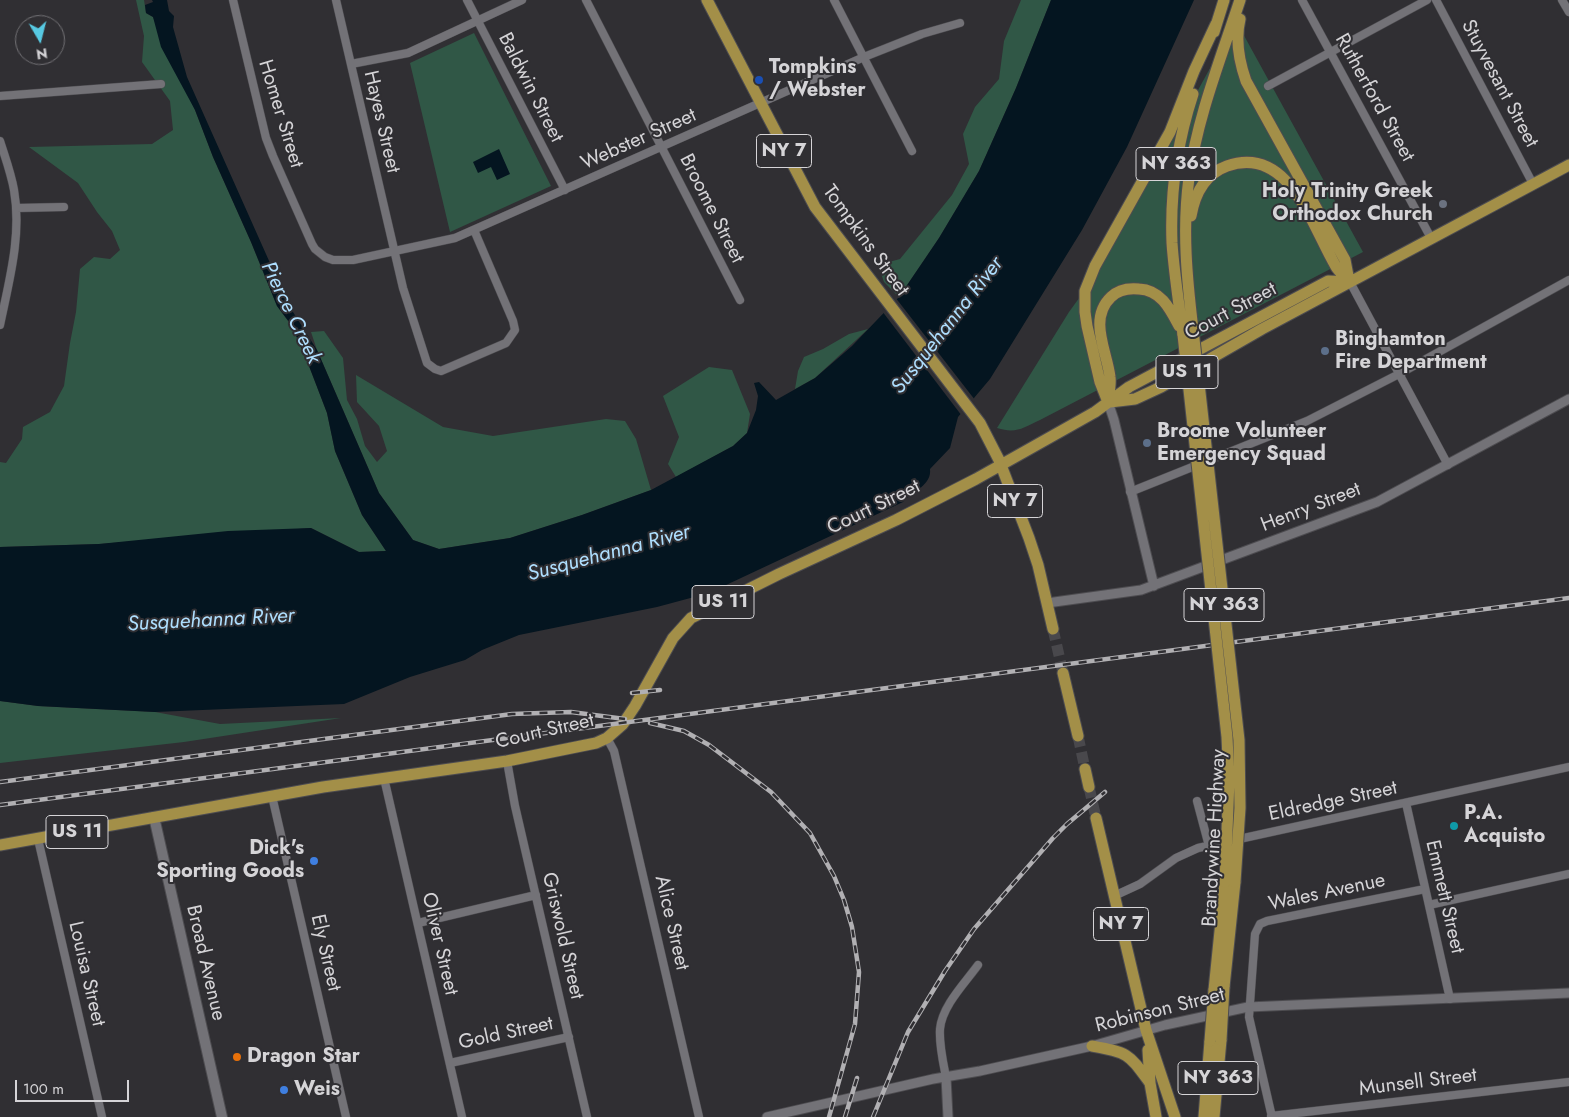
<!DOCTYPE html>
<html>
<head>
<meta charset="utf-8">
<style>
	body { margin:0 }
	#map { position:relative; width:1569px; height:1117px; overflow:hidden; background:#302f33; font-family:Jost,sans-serif }
	canvas { display:block }
	.north { position:absolute; left:15px; top:15px; width:50px; height:50px; box-sizing:border-box; background:#302f33; border:1px solid #727175; border-radius:50%; rotate:172deg; font-size:14px; font-weight:700; line-height:20px; text-align:center; color:#d5d4d7 }
	.north::after { content:''; display:block; margin:auto; width:18px; height:22px; background:#57c9e2; clip-path:polygon(50% 0,100% 100%,50% 72%,0 100%) }
	.scale { position:absolute; left:15px; top:1080px; width:114px; height:22px; box-sizing:border-box; border:2px solid #d5d4d7; border-top:0; padding-left:6px; font-size:15px; line-height:18px; white-space:nowrap; color:#d5d4d7; -webkit-text-stroke:4px #302f33; paint-order:stroke }
</style>
</head>
<body>
<div id="map">
<canvas width="1569" height="1117"></canvas>
<div class="north">N</div>
<div class="scale">100 m</div>
</div>
<script>
const context = document.querySelector('canvas').getContext('2d');
context.lineJoin = 'round';
function paint(path, color) { context.fillStyle = color; context.fill(path, 'evenodd'); }
function stroke(path, color, width, dash) { context.strokeStyle = color; context.lineWidth = width; context.lineCap = dash ? 'butt' : 'round'; context.setLineDash(dash || []); context.stroke(path); }
function write(font, color, halo, rows, align = 'center') {
  context.font = font + ' Jost,sans-serif'; context.lineWidth = 4; context.setLineDash([]); context.textBaseline = 'middle'; context.strokeStyle = halo; context.fillStyle = color; for (const [text, x, y, turn = 0] of rows) {
    context.save(); context.translate(x, y); context.rotate((+turn || 0) * Math.PI / 180); context.textAlign = isNaN(turn) ? turn : align; if (halo) context.strokeText(text, 0, 0); context.fillText(text, 0, 0); context.restore();
  }
}
const green = new Path2D(`
	M136,0H144L146,13L153,17L195,110L213,157L251,242L277,306L292,326L309,366L327,413L335,451L362,515L386,551L359,552L311,528L99,544L0,547V462L6,463L22,439L23,427L50,412L64,386L70,343L76,312L80,269L94,257L110,259L120,250L112,231L97,212L78,183L29,147L152,144L173,130L170,101L142,62L144,36Z
	M1021,0H1051L1016,88L979,171L939,238L899,297L884,282L878,265L900,259L952,195L969,164L963,134L975,107L999,79L1004,41Z
	M1236,21L1363,252L1040,420C1023,428 1016,434 997,428L1069,312L1098,272Z
	M474,33L551,186L450,232L410,63Z
	M868,329L815,378L795,389L798,371L804,357L823,349L849,334Z
	M324,331L343,358L347,400L357,419L365,446L377,462L387,451L379,426L357,402L356,375L443,427L493,436L606,419L625,421L636,439L651,490L582,515L510,538L439,549L413,540L379,493L317,350L311,332Z
	M709,367L732,370L750,414L747,433L733,446L676,477L668,464L679,437L663,396Z
	M0,701L38,706L155,712L220,724L341,718L184,742L0,763Z`);
const water = new Path2D(`
	M152,0H167L169,11L174,16L173,27L187,77L274,272L293,312L317,350L379,493L413,540L439,549L510,538L582,515L651,490L733,446L747,433L756,410L758,396L754,383L759,382L776,400L815,378L852,346L899,297L939,238L979,171L1016,88L1051,0H1194L1127,147L1082,230L990,379L958,417L950,448L930,469C932,485 913,491 903,502L709,593L657,607L519,635L482,650L465,660L410,677L344,704L155,712L38,706L0,701V547L99,544L228,531L311,528L359,552L386,551L362,515L335,451L327,413L309,366L292,326L277,306L251,242L213,157L195,110L161,47L153,17L146,13L145,5L153,2Z
	M499,149L510,174L497,180L491,167L478,173L473,162Z`);
const pier = new Path2D(`
	M895,297L975,400L962,416L882,311Z`);
const primaryTunnel = new Path2D(`
	M1053,629L1063,673
	M1078,736L1085,769
	M1089,787L1096,818`);
const minor = new Path2D(`
	M233,0L266,138L273,156L312,244L315,249L325,257L333,260H353L455,238L864,57L922,34L960,23
	M336,0L403,288L427,363L435,369L441,371L506,343L515,330L513,321L474,230
	M467,0L565,190
	M586,0L740,300
	M834,0L912,151
	M1302,0L1431,238
	M1436,0L1533,184
	M1562,0L1569,12
	M351,64L408,53L522,0
	M1268,86L1427,0
	M0,96L161,84
	M0,141C5,157 11,173 14,190C22,235 9,281 0,325
	M16,208L64,207
	M1350,282L1448,465
	M1130,492L1307,421L1399,374L1569,280
	M607,738L614,751L699,1117
	M507,761L515,806L587,1117
	M384,778L462,1117
	M272,796L346,1117
	M1197,801L1209,846
	M1406,803L1450,999
	M38,839L102,1117
	M1114,896L1140,884L1176,858L1198,848L1569,767
	M1429,905L1569,874
	M418,923L536,895
	M450,1063L569,1037
	M946,1077C943,1062 939,1045 940,1029C942,1006 965,983 978,965
	M1271,1116L1569,1082
	M1272,1117L1249,1017L1255,934L1260,924L1267,921L1425,889`);
const tertiary = new Path2D(`
	M1108,402L1114,420L1154,586
	M1047,603L1141,590L1377,502L1569,399
	M946,1077L948,1117
	M767,1117L933,1079L980,1071L1092,1046L1165,1025L1248,1007L1569,993`);
const secondary = new Path2D(`
	M154,817L222,1117`);
const primary = new Path2D(`
	M707,0L815,207L980,423L999,460L1029,538L1038,565L1053,629
	M1240,19C1235,40 1239,61 1246,81L1345,260L1349,281
	M1214,32L1224,0
	M1191,216C1195,193 1205,174 1227,166C1289,144 1312,226 1335,265C1338,271 1345,277 1350,282
	M1193,330C1187,279 1182,229 1189,178C1197,118 1221,58 1240,0
	M1183,335C1179,304 1174,273 1172,243C1170,192 1177,143 1193,94
	M1108,400C1109,393 1111,384 1110,377C1107,351 1088,319 1111,297C1118,290 1129,288 1139,289C1161,290 1170,309 1179,326
	M1108,402L1100,382L1087,326L1085,312V291L1095,266L1170,132L1194,71L1216,24
	M1110,402L1135,399L1161,387L1262,329L1569,165
	M1063,673L1078,736
	M1085,769L1089,787
	M1096,818L1146,1030L1175,1117
	M0,845L323,787L507,761L596,743L607,738L623,724L635,706L673,638L691,618L779,574L896,520L976,479L1095,412L1129,387L1328,281L1350,282
	M1224,987L1235,882
	M1214,990L1225,882
	M1092,1046C1129,1053 1128,1053 1150,1083
	M1148,1050L1150,1083L1156,1117
	M1204,1117L1210,1041
	M1214,1117L1221,1040`);
const rail = new Path2D(`
	M632,693L660,690
	M650,723L684,731L709,745L771,792L810,833L834,876L844,900L852,927L859,972L855,1024L829,1117
	M0,782L512,714L571,712L625,719
	M0,805L1569,598
	M845,1117L857,1078
	M873,1117L908,1032L945,971L974,929L1053,838L1067,824L1105,792`);
const primaryBridge = new Path2D(`
	M1193,330L1239,740L1240,808L1235,882
	M1183,335L1227,737L1229,780L1225,882
	M1221,1040L1224,987
	M1210,1041L1214,990`);
const markers = [
	[759,80,5,"#1a4fb4"],
	[1443,204,5,"#6b7280"],
	[1325,351,5,"#5c6f8a"],
	[1147,443,5,"#5c6f8a"],
	[1454,826,5,"#0f9aa8"],
	[314,861,5,"#3f7fe0"],
	[237,1057,5,"#e8710a"],
	[284,1090,5,"#3f7fe0"]
];
const shields = [
	[784,151,55],
	[1176,164,80],
	[1187,372,62],
	[1015,501,55],
	[723,602,62],
	[1224,605,80],
	[77,832,62],
	[1121,924,55],
	[1218,1078,80]
];
const shieldNames = [
	["NY 7",784,151],
	["NY 363",1176,164],
	["US 11",1187,372],
	["NY 7",1015,501],
	["US 11",723,602],
	["NY 363",1224,605],
	["US 11",77,832],
	["NY 7",1121,924],
	["NY 363",1218,1078]
];
const poiNames = [
	["Tompkins",769,68],
	["/ Webster",769,91],
	["Holy Trinity Greek",1433,192,"right"],
	["Orthodox Church",1433,215,"right"],
	["Binghamton",1335,340],
	["Fire Department",1335,363],
	["Broome Volunteer",1157,432],
	["Emergency Squad",1157,455],
	["P.A.",1464,814],
	["Acquisto",1464,837],
	["Dick's",304,849,"right"],
	["Sporting Goods",304,872,"right"],
	["Dragon Star",247,1057],
	["Weis",294,1090]
];
const streetNames = [
	["Stuyvesant Street",1499,84,62],
	["Baldwin Street",530,88,63],
	["Rutherford Street",1374,98,61],
	["Homer Street",280,114,73],
	["Hayes Street",381,122,77],
	["Webster Street",639,140,-24],
	["Broome Street",711,209,63],
	["Tompkins Street",865,241,54],
	["Court Street",1231,312,-28],
	["Court Street",874,508,-26],
	["Henry Street",1311,508,-21],
	["Court Street",545,732,-13],
	["Eldredge Street",1333,802,-12],
	["Brandywine Highway",1215,838,-87],
	["Wales Avenue",1327,893,-12],
	["Emmett Street",1444,897,77],
	["Alice Street",671,923,77],
	["Griswold Street",562,936,77],
	["Oliver Street",439,944,77],
	["Ely Street",325,953,77],
	["Broad Avenue",205,963,77],
	["Louisa Street",86,974,77],
	["Robinson Street",1160,1011,-14],
	["Gold Street",506,1034,-12],
	["Munsell Street",1418,1083,-7]
];
const waterNames = [
	["Pierce Creek",290,313,64],
	["Susquehanna River",948,326,-52],
	["Susquehanna River",609,554,-15],
	["Susquehanna River",211,621,-3]
];
paint(green, '#305746');
paint(water, '#041520');
paint(pier, '#302f33');
stroke(primaryTunnel, '#49484c', 11, [11, 5.5]);
stroke(minor, '#4d4c50', 9);
stroke(tertiary, '#4d4c50', 11);
stroke(secondary, '#4d4c50', 12);
stroke(primary, '#4d4c50', 13);
stroke(minor, '#737277', 8);
stroke(tertiary, '#737277', 9);
stroke(secondary, '#737277', 10);
stroke(primary, '#a38f48', 11);
stroke(rail, '#b1b0b3', 4.5);
stroke(rail, '#302f33', 2.5, [8]);
stroke(primaryBridge, '#4d4c50', 13, []);
stroke(primaryBridge, '#a38f48', 11);
for (const [x, y, r, color] of markers) { const dot = new Path2D(); dot.arc(x, y, r, 0, 2 * Math.PI); context.fillStyle = color; context.fill(dot); stroke(dot, '#302f33', 2); }
for (const [x, y, w] of shields) { const box = new Path2D(); box.roundRect(x - w / 2, y - 16.5, w, 33, 4); context.fillStyle = '#302f33'; context.fill(box); stroke(box, '#d5d4d7', 1); }
write('bold 19px', '#d5d4d7', null, shieldNames);
write('bold 20px', '#d5d4d7', '#302f33', poiNames, 'left');
write('20px', '#d5d4d7', '#302f33', streetNames);
write('italic 21px', '#aedefe', '#302f33', waterNames);
</script>
</body>
</html>
